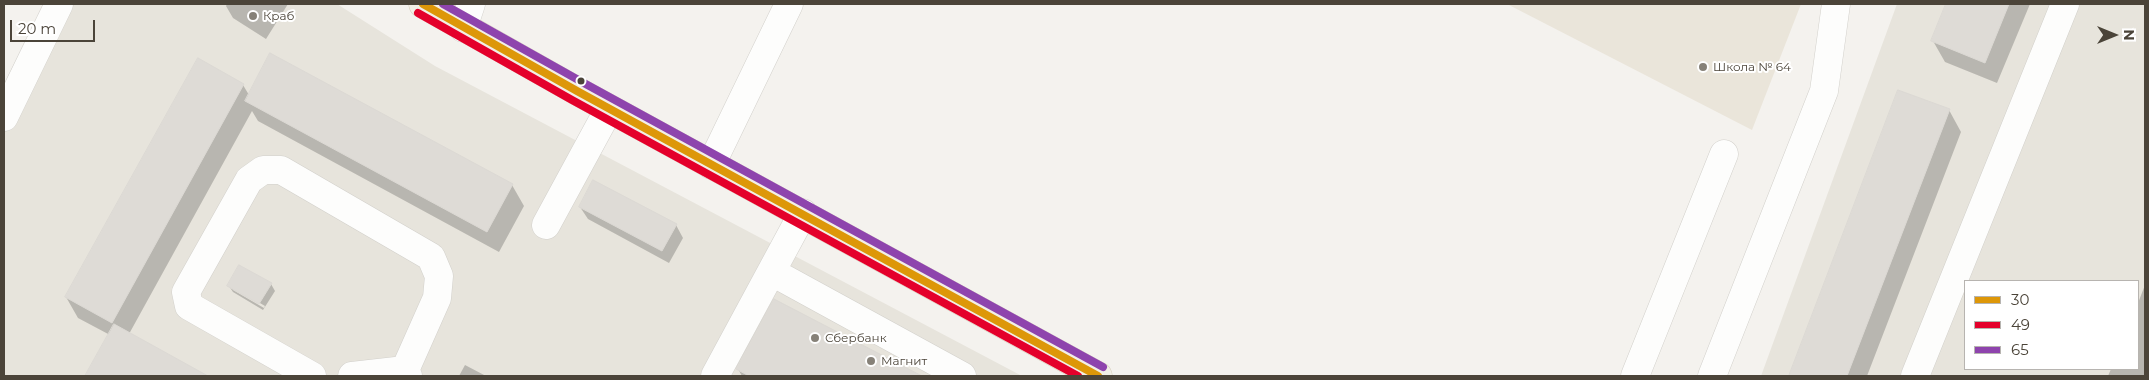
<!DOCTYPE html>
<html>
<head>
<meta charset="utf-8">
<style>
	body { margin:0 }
	#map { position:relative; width:2149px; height:380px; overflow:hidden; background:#f4f2ee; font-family:Montserrat,sans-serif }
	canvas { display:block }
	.frame { position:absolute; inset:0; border:5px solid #4b4439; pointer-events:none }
	.legend { position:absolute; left:1964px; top:280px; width:175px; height:90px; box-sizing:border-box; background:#fff; border:1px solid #b7b4b0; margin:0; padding:6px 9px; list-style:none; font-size:15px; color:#4b4439 }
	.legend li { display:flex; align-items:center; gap:10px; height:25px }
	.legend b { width:25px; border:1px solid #b7b4b0 }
	.north { position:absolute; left:2089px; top:10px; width:50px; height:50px; -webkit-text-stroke:4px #fff; paint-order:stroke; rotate:90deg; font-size:14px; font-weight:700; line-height:20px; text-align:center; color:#4b4439 }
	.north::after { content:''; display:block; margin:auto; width:18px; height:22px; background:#4b4439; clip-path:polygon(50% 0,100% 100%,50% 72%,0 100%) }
	.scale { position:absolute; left:10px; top:20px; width:85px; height:22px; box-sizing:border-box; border:2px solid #4b4439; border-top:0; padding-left:6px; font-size:15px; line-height:18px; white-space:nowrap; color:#4b4439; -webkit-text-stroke:4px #fff; paint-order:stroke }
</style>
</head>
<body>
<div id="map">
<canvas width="2149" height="380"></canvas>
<div class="frame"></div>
<ul class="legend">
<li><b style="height:6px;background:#dd9709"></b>30</li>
<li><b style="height:6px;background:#e4002b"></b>49</li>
<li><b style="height:6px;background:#8e44ad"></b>65</li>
</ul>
<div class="north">N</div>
<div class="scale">20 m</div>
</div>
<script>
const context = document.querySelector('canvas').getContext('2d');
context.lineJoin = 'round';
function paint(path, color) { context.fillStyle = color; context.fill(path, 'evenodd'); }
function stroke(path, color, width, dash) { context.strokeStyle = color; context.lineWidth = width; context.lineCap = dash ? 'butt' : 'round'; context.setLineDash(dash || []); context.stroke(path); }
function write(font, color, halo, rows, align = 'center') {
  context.font = font + ' Montserrat,sans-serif'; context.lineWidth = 4; context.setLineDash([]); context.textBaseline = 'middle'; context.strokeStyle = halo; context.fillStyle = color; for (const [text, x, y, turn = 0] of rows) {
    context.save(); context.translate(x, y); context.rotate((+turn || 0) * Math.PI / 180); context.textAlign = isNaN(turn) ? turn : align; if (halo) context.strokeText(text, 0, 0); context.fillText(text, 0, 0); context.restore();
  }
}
const residential = new Path2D(`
	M73,4H337L435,66L1022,376H4V132Z
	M1897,4H2145V376H1761ZM1965,281H2138V369H1965Z`);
const education = new Path2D(`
	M1507,4H1801L1752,130Z`);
const shadow = new Path2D(`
	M227,4H288L266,39L233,18L226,6Z
	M1948,4H2030L1997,83L1945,62L1933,41Z
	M243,85L249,95L512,185L524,206L499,252L258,121L252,111L129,334L205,376H90L88,374L110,335L78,318L66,297Z
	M1899,91L1949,110L1961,132L1867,376H1790Z
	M580,207L676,225L683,238L669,263L588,219Z
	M271,284L275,291L263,310L233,292L229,286ZM233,287L265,306L264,308L233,290Z
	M2145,285V376H2108L2111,369H2138V303Z
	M775,300L919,376H742L738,369Z
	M465,365L486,376H459Z`);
const building = new Path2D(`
	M1946,4H2009L1985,63L1931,41Z
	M270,53L513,184L487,232L245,101Z
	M198,58L244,84L112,323L65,297Z
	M1898,90L1950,109L1847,376H1789Z
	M593,180L677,224L662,251L579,207Z
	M239,265L272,283L259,304L227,286Z
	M774,299L922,376H749L736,369Z
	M114,324L208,376H85Z`);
const minor = new Path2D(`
	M463,28L471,4
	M4,117L59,4
	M711,165L789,4
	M546,225L609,109
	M772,272L962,376
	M312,376L189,306L186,292L249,180L263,170H281L431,257L439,276L437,298L405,370L408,376
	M352,376L405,370
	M715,376L803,213
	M1635,376L1724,154
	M1712,376L1824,91L1836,4
	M1915,376L2065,4`);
const major = new Path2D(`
	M423,4L577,91L1098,376`);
const bus1 = new Path2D(`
	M423,4L577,91L1098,376`);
const bus2 = new Path2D(`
	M418,13L572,100L1078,376`);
const bus3 = new Path2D(`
	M443,4L582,82L1103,367`);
const markers = [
	[253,16,5,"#868178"],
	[1703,67,5,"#868178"],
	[581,81,4.5,"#4b4439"],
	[815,338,5,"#868178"],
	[871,361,5,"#868178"]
];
const poiNames = [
	["Краб",263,16],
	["Школа № 64",1713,67],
	["Сбербанк",825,338],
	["Магнит",881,361]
];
paint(residential, '#e7e4dc');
paint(education, '#eae5da');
paint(shadow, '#0003');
paint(building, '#dedbd6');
stroke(building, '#dcd9d4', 1);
stroke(minor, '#d2d0cb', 29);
stroke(major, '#d6cebb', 29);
stroke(minor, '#fdfdfc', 28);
stroke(major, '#f2efe6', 28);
stroke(bus1, '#dd9709', 8);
stroke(bus2, '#e4002b', 8);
stroke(bus3, '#8e44ad', 8);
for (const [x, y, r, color] of markers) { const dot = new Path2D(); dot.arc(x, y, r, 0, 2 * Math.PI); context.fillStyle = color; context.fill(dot); stroke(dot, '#fff', 2); }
write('12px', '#4b4439', '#fff', poiNames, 'left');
</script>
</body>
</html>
